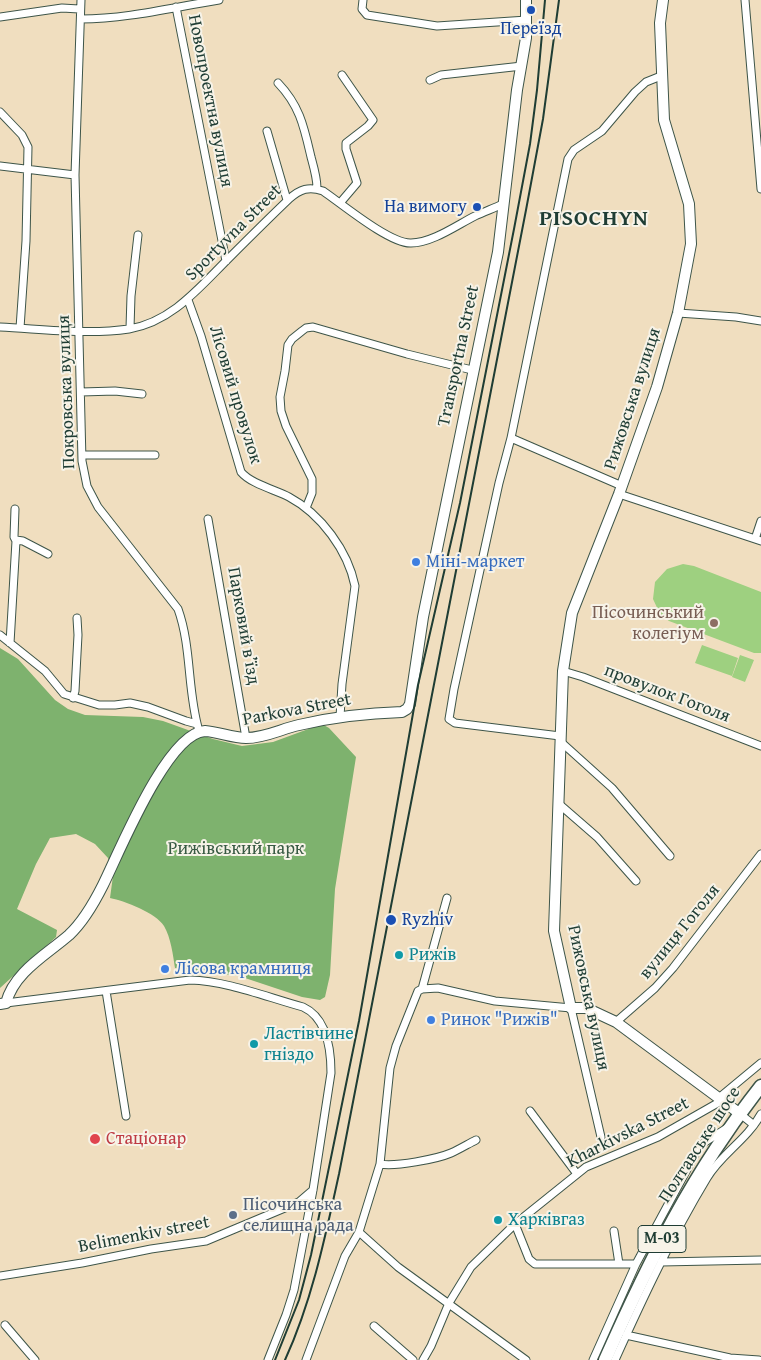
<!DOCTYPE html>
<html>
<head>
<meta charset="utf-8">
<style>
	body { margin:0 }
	canvas { display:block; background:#f0debf }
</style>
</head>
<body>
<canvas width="761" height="1360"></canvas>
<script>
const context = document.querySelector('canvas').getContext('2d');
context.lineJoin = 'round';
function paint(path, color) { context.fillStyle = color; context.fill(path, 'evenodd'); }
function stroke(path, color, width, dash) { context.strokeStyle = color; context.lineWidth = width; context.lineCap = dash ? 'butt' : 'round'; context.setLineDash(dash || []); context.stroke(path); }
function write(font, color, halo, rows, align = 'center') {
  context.font = font + ' "Gentium Book Plus",serif'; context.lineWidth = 4; context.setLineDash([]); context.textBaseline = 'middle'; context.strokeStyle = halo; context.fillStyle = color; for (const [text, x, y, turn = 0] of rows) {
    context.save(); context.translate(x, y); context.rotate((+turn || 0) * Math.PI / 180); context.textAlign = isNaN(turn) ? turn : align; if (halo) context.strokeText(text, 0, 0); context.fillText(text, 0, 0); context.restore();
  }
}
const green = new Path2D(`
	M683,564L694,566L761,592V653H754L669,621L660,614L653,599L655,582L667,569Z
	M702,645L738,658L732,676L695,663Z
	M740,655L754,660L745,682L732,677Z`);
const forest = new Path2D(`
	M0,648L18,659L55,700L68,709L85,715L143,717L163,721L213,739L242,746L273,742L322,724L329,728L356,757L335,889L330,975L325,997L320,1000L302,997L239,976L175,968C173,955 171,938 164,926C156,913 125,901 110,898L113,876L108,858L95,844L76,834L50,838L36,864L17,909L57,930L56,937L0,988Z`);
const street = new Path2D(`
	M81,0L75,175L82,461L87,486L98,507L178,609C192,648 187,691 199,731
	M363,0L362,9L367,15L437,26L527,20
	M745,0L761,189
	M176,7L226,261
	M0,17L62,8L79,9
	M81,19C127,19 174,7 219,0
	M430,80L441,75L522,66
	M278,83C300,106 304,127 311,157C314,168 317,178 317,188
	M0,112L22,135L28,147L26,241L20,328
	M267,131L287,200
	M0,166L75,175
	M340,203L357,183L346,149V143L368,126L373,120L342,75
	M188,300L201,336L241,472C251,484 276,490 289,497C321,514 348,551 355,586L342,684L340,717
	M678,313L736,317L761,321
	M0,327C42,329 87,335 129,329C171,322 198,289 227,260C247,240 268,219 289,199C300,189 309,186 323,191C342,204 390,244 411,243C432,243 457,225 475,216C484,212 494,208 503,204
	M130,328L131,296L138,235
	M81,392L115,391L142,394
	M511,438L622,486
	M82,455H155
	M619,494L761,541
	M306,508L312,493V479L286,426L281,411L280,397L285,371L288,345L292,339L302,331L306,328L313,327L407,354L472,370
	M208,519L246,738
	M755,539L761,521
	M16,540L23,541L48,554
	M0,635L45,671L64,694L99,705H115L130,703L148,707L186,721L197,724
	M10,643L16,541L14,537L15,509
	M563,671L583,677L761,746
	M73,698L75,691L78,635L77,618
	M560,736L455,723L449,719L454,689L499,483L511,438L568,159L574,150L602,131L635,92L646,82L661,76
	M561,742L612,788L670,856
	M559,804L597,837L636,881
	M422,989L438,988L495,1001L571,1008L601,1137
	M106,991L126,1116
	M6,1003L190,980C228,981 266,997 303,1007C327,1018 331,1049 331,1073L313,1190L294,1290L286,1315L268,1360
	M616,1022L655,988L673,968L761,854
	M720,1097L761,1063
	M530,1111L577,1174
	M739,1113L754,1125
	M380,1164C395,1167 437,1159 451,1153C460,1149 468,1144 476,1140
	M515,1224L529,1259L535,1264H636
	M614,1231L619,1264
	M359,1232L398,1267L526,1360
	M661,1262L761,1260
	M0,1276L82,1263L151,1249L206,1241L299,1202L313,1190
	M5,1325L35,1360
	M374,1326L413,1360
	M626,1335L730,1358L759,1360
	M306,1360L345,1256L359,1232L380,1164L390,1068L396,1046L418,991L422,989L447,898
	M423,1360L431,1346L449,1303L471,1267L515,1224L586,1167L658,1137L723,1100
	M593,1360L636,1264L698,1149L705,1142L727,1128
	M615,1360C643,1298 672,1236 707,1178C721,1154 747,1140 761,1114`);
const secondary = new Path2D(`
	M663,0L660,23L664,120L689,204L691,244L678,313L657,387L619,494L572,613L563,671L554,931L571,1008H586L616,1022L739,1113
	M0,1004L6,1003C14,972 46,955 69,935C84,921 94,903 103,885C119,853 167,733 205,731C219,732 232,738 246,738C265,738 281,729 299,725C333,717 367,713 402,712L407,709L410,704L423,617L498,252L517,90L526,38V0`);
const highway = new Path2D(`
	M605,1360C649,1261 693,1172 761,1086`);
const rail = new Path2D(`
	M275,1360L299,1300L311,1255L359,1021L418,685L460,503L514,229L530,144L537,90L545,0
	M285,1360C312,1301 325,1238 339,1174L526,210L543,119L559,0`);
const markers = [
	[531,10,5,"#1a4fb4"],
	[477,207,5,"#1a4fb4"],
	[416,562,5,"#3f7fe0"],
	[714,623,5,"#8d6e63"],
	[391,920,6,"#1a4fb4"],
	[399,955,5,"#0f9aa8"],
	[165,969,5,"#3f7fe0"],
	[431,1020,5,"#3f7fe0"],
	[254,1044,5,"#0f9aa8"],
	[95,1139,6,"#e0444e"],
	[233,1215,5,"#5c6f8a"],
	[498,1220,5,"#0f9aa8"]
];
const shields = [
	[662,1239,48]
];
const shieldNames = [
	["М-03",662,1239]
];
const transitNames = [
	["Переїзд",531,29],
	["На вимогу",467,207,"right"],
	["Ryzhiv",402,920,"left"]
];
const streetNames = [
	["Новопроектна вулиця",210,101,79],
	["Sportyvna Street",234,233,-45],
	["Transportna Street",459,356,-78],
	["Покровська вулиця",67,392,-92],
	["Лісовий провулок",235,395,73],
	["Рижовська вулиця",633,399,-72],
	["Парковий в’їзд",243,626,80],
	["провулок Гоголя",667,694,21],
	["Parkova Street",297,710,-11],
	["вулиця Гоголя",680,932,-51],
	["Рижовська вулиця",588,998,78],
	["Kharkivska Street",628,1133,-27],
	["Полтавське шосе",700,1145,-57],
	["Belimenkiv street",144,1235,-11]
];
const shopNames = [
	["Міні-маркет",426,562],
	["Лісова крамниця",175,969],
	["Ринок \"Рижів\"",441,1020]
];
const educationNames = [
	["Пісочинський",704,613],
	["колегіум",704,634]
];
const parkNames = [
	["Рижівський парк",236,849]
];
const cultureNames = [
	["Рижів",409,955],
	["Ластівчине",264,1034],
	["гніздо",264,1055],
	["Харківгаз",508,1220]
];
const healthNames = [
	["Стаціонар",106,1139]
];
const serviceNames = [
	["Пісочинська",243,1205],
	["селищна рада",243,1226]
];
const districtNames = [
	["PISOCHYN",594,219]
];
paint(green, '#9ed080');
paint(forest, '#7eb26e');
stroke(street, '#3e5549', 9);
stroke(secondary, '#3e5549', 12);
stroke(highway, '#3e5549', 15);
stroke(street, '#fff', 7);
stroke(secondary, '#fff', 10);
stroke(highway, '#fff', 12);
stroke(rail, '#1f3d34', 2);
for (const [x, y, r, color] of markers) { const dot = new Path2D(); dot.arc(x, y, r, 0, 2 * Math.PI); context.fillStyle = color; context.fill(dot); stroke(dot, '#f7f3e8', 2); }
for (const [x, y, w] of shields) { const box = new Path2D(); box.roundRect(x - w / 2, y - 13.5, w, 27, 4); context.fillStyle = '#f7f3e8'; context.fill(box); stroke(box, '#1f3d34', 1); }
write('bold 16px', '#1f3d34', null, shieldNames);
write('18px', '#164399', '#f7f3e8', transitNames);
write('18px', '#1f3d34', '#f7f3e8', streetNames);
write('18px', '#366cbe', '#f7f3e8', shopNames, 'left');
write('18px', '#785e54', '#f7f3e8', educationNames, 'right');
write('18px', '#385a43', '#f7f3e8', parkNames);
write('18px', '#0d838f', '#f7f3e8', cultureNames, 'left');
write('18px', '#be3a42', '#f7f3e8', healthNames, 'left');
write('18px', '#4e5e75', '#f7f3e8', serviceNames, 'left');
context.letterSpacing = '1px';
write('bold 22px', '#1f3d34', '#f7f3e8', districtNames);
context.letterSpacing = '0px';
</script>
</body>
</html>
